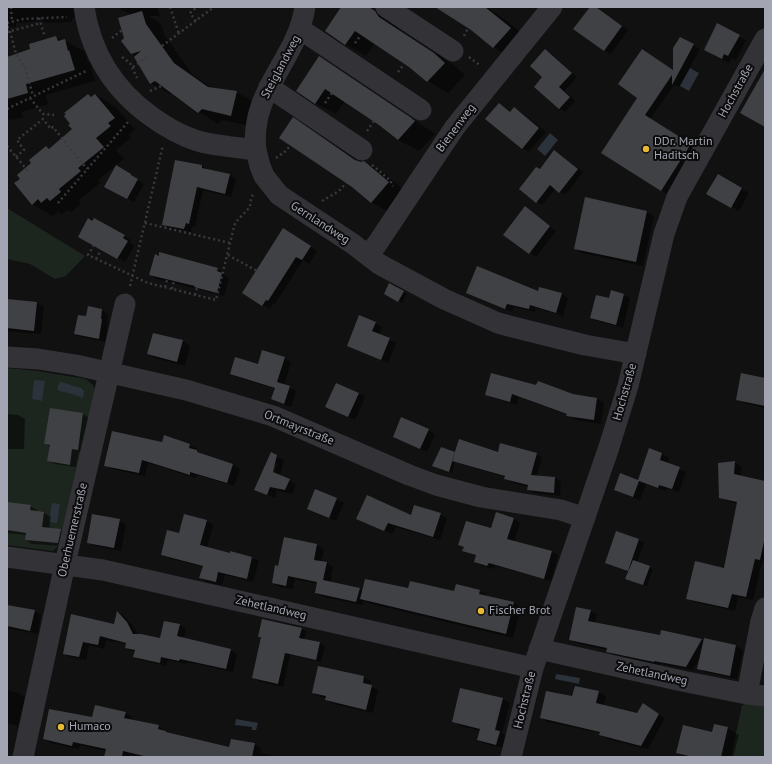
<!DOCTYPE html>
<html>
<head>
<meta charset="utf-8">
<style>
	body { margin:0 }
	#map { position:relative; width:772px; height:764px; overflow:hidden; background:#111112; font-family:"PT Sans",sans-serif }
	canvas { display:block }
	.frame { position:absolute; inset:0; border:8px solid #a3a6b2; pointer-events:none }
</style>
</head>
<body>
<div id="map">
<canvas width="772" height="764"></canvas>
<div class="frame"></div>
</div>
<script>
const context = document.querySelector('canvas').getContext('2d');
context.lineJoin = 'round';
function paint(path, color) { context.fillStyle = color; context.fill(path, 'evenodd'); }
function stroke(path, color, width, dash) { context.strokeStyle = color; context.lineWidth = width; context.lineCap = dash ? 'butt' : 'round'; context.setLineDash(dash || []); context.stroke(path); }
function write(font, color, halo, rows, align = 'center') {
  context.font = font + ' "PT Sans",sans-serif'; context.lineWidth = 4; context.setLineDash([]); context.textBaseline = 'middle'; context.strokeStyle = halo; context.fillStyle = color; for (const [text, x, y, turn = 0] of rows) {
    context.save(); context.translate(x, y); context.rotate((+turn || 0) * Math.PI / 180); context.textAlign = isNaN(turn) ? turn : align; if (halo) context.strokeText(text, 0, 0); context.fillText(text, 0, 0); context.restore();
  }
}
const green = new Path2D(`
	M7,208L85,256L66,276L55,279L30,264L7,259Z
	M7,368L37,371L86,379L93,385L95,389L61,543L53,551L7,545Z
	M751,702H765V757H731L742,705Z`);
const water = new Path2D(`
	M690,68L699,73L689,91L680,86Z
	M550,133L558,140L545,156L537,149Z
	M34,380L45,381L42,401L32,399Z
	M60,382C65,382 75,387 81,388L84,391L83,398L69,393L59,391L57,388Z
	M52,503L60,504L57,523L49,522Z
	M556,674L580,678L579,684L555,679Z
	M236,719L258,723L256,730H252V727L235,725Z`);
const shadow = new Path2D(`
	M7,7H79V17L72,18V22L46,23L43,21L16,23V27H7Z
	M117,7H157L160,16H149L161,24L165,36L193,75L212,88L236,92L256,103L250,126L222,120L218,124L199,112L172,93L170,94L151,83L137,56L132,53L125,38L132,15Z
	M343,7H370L395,24L400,30L455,66L465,75L448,93L428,81L409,66L375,43L366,56L345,44Z
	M437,7H486L507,21L530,40L513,59L493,47L472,29Z
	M591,7H595L599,9L628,30L611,54L604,50Z
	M718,25L746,40L736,60L732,57L729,63L712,54Z
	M56,37L62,41L64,40L85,52L88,62L90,63L95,81L46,95L48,104L21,112L23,117L10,120L7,118V58L32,50Z
	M681,38L700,49L679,87L674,85L650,119L696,149L667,194L661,190L639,97L674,71Z
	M545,50L551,54L577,77L564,91L575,101L565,112L559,108L544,77Z
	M319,57L339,69L435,134L419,151L398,140L380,124L345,101L336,114L315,103Z
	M88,95L93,98L96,95L116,107L135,130L128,135L131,138L116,150L124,159L98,180L100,183L78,201L81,204L71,212L67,210L62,214L58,211L53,216L32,204L21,179L46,147L50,149L74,129Z
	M499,104L511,112L515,109L522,113L546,132L529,152L522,148Z
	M293,119L313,131L361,163L364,162L385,174L409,194L392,214L371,202Z
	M560,155L583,172L565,195L555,189L542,205L537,202Z
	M202,166L208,170L229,175L236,179L231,197L203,190L195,227L192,226L191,232L169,228L163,224Z
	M117,167L138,179L137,180L144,184L134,202L106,187Z
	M718,175L749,193L739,211L707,193Z
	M586,199L647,212L654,216L643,266L582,253L575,248Z
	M531,212L556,231L536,257L504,234Z
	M94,219L131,240L130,243L134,246L125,262L79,236Z
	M290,233L317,251L309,264L303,260L275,304L273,303L270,309L243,293Z
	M159,257L217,269L224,273V275L229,278L224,296L157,279L150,275Z
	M390,285L407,294L402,303L385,293Z
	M467,292H538L561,294L568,298L563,316L536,308L535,312L514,307L512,312Z
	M612,292L624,295L630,298L623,328L598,321L591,318L609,299Z
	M7,300L37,303L44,307L41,334L7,331Z
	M89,307L102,310L108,314L107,323L108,324L105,342L81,337L75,334L87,317Z
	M375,323L382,327L379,335L396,343L388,363L348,346Z
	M154,334L183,341L190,346L185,366L155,358L148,354Z
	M263,351L285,358L291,362L284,385L296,391L291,407L272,399L275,389L237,377L231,373L258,365Z
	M491,374L573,395L597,399L604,403L601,424L575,420L568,415L519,397L517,405L493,398L486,394Z
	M765,379V408L744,403L737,399Z
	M358,393L365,397L355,420L333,410Z
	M51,409L83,414L89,418L84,452H79L76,467L55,464L49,461L51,447L45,444Z
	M7,414L18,415L25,419L24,449H7Z
	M428,430L435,434L427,452L394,437Z
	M164,437L190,445L197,449L196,451L203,456L233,465L240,469L234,486L197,475L196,478L148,463L145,476L112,469L105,465L162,443Z
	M650,450L662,454L669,458L667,464L686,472L679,492L667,488L666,491L646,484L640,500L615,490L639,481Z
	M455,452L536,454L542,457L537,476L555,478L561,482L560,496L534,493L528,490V487L511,482L505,477L455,462L452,473L433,466Z
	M271,454L284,460L280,476L296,484L292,494L277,490L275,498L263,493ZM277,463L273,477L271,476L274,465Z
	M734,462L741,466V477L761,481L765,480V563L762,562L753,600L738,597L735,611L694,602L687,598L725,569L738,504L727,501L720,497Z
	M316,490L344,503L336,521L308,509Z
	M7,503L30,506L37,510V512L44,513L51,517L49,529L60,530L67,534L64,546L32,544L26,540V535L7,533Z
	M440,514L447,518L440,540L396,527L392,534L358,519Z
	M497,514L514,519L520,523L514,542L552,552L558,555L551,581L495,566L494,569L482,566L475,562L477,556L464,551L465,548L460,545L492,529Z
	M119,520L126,525L121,551L95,546L88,542Z
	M206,521L213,525L207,548L252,558L259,561L253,582L225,575L222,585L207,582L201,578L203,567L168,558L162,555L180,534Z
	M638,540L644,543L637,563L653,569L647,586L629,580V571L607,562Z
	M317,545L324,549L321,562L327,563L333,567L330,583L359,589L363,591L409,590L455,593L480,591L487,595L486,597L514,603L521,607L513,638L368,603L364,600L363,605L323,597L316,593L317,584L295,579L293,589L280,587L273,583L279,567Z
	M7,606L34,611L41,615L38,634L7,628Z
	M590,611L597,614L595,623L661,636L702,640L704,641L705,639L736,646L743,650L737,679L705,672L698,668L700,657L693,670L661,664L660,665L613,655L607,651V650L577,643L570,640Z
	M118,612L124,616L133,626L138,635L161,639L179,625L186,629L184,639L230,650L237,654L233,672L187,662L186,664L168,660L166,666L141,660L134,656L135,652L126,648L127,644L106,640L104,649L89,645L86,660L70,657L64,653L72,616L115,625Z
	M301,629L306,631L304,640L320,643L325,646L321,662L290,655L283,687L258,681L253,678L262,638L259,636Z
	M364,677L371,681L370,686L378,690L373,713L333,704L326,700L327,698L320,697L313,693Z
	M461,689L503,699L510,703L502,733L506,736L503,748L485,744L478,740L481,731L460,726L453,721Z
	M7,690L18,693L25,697L18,726L7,723Z
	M599,692L606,696L603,706L637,715L643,705L665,718L648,749L607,739L600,734L601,733L548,722L541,718Z
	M125,713L132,717L131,721L159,726L170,734L230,748L254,744L261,748L260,753L282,757H140L130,755L129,757H105L106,751L80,745L79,749L51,743L44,739L93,718Z
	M715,725L728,728L739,735L733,757H685L677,753L713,734Z`);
const building = new Path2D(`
	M341,7H369L375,11L379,17L434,53L445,63L427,82L409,67L355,31L345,45L325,31Z
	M435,7H485L511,28L493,48L471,30Z
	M590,7H596L622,26L604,51L573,29Z
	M142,11L146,24L174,63L208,87L237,91L231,116L202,109L198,113L155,81L150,84L134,57L141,51L131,54L121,41L124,38L118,18Z
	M717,23L740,35L728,56L724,54L722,59L704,50Z
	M56,36L58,41L65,39L68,51L69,50L75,70L26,84L28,93L7,99V57L30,49L29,44Z
	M680,37L694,44L672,85V75L645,115L691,144L661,191L601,153L637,98L618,84L642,49L673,70V48Z
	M545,49L572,73L559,87L570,97L559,109L534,87L542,77L530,66Z
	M319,56L410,117L415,121L398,140L379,125L325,89L315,104L296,91Z
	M765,69V127L740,113Z
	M88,94L91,97L95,94L115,118L108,123L111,126L96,138L104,147L78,168L81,171L59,189L61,192L50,201L47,198L41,203L38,199L32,205L14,183L20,179L17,175L31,163L29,160L46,146L49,149L72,129L68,125L70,124L64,116L66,114L64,113Z
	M499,103L510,112L514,107L539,128L522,149L485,119Z
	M293,117L355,160L361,162L364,161L389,182L371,203L352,187L279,138Z
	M554,150L578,169L559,193L550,185L536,203L519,189L536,167L540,169Z
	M175,160L202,165V168L230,174L225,194L197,187L189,224L186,223L184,229L162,225Z
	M116,165L131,174V175L138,179L127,199L104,187Z
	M718,174L742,188L731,208L706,194Z
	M585,197L647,211L636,262L574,249Z
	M525,206L550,226L529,254L503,235Z
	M88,218L92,221L94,218L125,235L123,238L128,241L117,259L78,237Z
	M283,228L311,246L302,260L296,257L268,301L266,300L262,306L242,293Z
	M159,252L218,268L217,271L222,273L217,293L194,287L195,286L149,275L155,254L159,256Z
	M477,266L538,291L539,287L562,293L556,313L530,305L529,309L507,304L505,309L466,293Z
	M389,283L404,291L398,302L384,294Z
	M611,290L624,294L616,325L590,318L596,295L609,298Z
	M7,299L37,302L34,331L7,328Z
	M88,306L102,309L101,319H102L99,339L74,334L78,315L86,316Z
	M359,315L376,322L372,331L390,338L381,360L347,346Z
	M153,333L183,340L177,362L147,354Z
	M262,350L285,357L277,382L290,386L284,404L271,399L275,388L230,374L235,357L258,364Z
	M491,373L536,385L538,381L573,394L597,398L594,420L566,416L567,414L512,394L510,402L485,395Z
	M741,373L765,378V406L736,400Z
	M336,383L359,393L348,417L325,407Z
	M50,408L83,413L78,450L72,449L70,465L47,461L50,445L44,444Z
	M401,417L429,429L420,449L393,437Z
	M112,431L162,442L164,435L190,444L189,448L197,450V452L233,464L227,483L190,472V475L142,460L139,473L104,466Z
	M459,439L498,452L500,443L537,453L531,475L555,477L554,493L527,490L528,485L504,479L505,476L452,461Z
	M441,447L455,452L449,472L432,466Z
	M649,448L662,453L660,460L680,467L672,489L659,485L658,488L639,481L633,497L614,490L620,473L638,480Z
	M271,452L277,455L273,472L290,479L285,490L270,487L267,495L254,490Z
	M735,461L734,474L765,481V537L760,560L755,559L746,597L732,594L728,608L686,599L695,561L724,568L737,502L719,498L718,463Z
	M315,489L337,498L329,518L307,509Z
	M367,495L411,515L414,505L441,513L433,537L388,523L384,531L356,519Z
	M7,502L31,505L30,510L44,512L42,527L61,529L58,543L25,540L26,533L7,530Z
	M496,512L514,518L507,539L552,551L544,579L489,563L487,566L474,562L476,555L462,551L464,547L458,545L466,521L491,528Z
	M92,514L120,519L114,548L87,543Z
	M184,514L207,520L200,545L230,553V551L252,557L247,579L218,572L216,582L199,578L203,566L161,555L167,530L179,533Z
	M616,531L639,539L628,571L605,563Z
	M284,537L317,544L314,560L327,562L323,580L360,588L356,602L315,593L317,582L288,576L286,586L272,583L275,565L278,566Z
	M633,560L650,566L643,585L625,579Z
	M365,579L408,588L410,581L454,591L456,584L480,590L479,594L514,602L506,634L360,599Z
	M7,605L35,610L30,631L7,626Z
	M576,607L591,610L588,621L660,635L661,630L702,639L686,667L654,661V662L606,652L607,648L569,640Z
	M117,611L127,622L133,634H141L160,638L164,621L180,624L177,636L231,649L226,669L180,659L179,661L161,657L160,663L133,657L135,650L125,648L126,643L100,636L98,645L83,642L79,657L63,654L71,614L114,624Z
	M262,619L302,628L299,638L320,642L316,660L285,653L278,684L252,678L261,637H258Z
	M704,638L736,645L730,676L697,669Z
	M318,666L364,676L363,683L372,685L366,710L325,700L326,696L312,693Z
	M575,686L599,691L596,703L637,713L643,703L659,714L641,746L599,735L600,732L540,718L546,691L572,696Z
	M460,688L503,698L495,730L500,731L496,745L477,740L480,729L452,722Z
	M95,705L126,712L124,718L159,725L158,729L166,731V732L229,747L231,739L255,743L252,757H148L123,751L122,757H104L106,749L73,742L72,746L43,739L49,709L92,717Z
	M714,724L728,727L721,757H693L676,753L683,725L712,732Z`);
const path = new Path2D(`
	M11,7L12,22
	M170,7L179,34
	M39,18L45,37
	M196,21L190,13L197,7
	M7,23L23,19L67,17
	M7,27H9L8,23
	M10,31L16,54L25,67L33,96
	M7,32L41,23
	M464,36L468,28
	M112,38L122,30
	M355,43L361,35
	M162,46L214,7
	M122,57L130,63L137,78
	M469,57L481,66
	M133,67L148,56
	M398,72L404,64
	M150,91L161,86
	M30,98L43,114L54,115
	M325,103L332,93
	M7,109L86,71
	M367,131L374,121
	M7,146L28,171
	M16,157L24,150L17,140L43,119L51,129L53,127L87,169
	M276,158L287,150L290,145
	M372,165L391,181V184L393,186
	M322,201L339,191L346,183
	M58,203L128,122
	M145,223L230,243
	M94,245L88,255L148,283L216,300L235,223L250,207L251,199L254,192
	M228,255L257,271
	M96,259L101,250
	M130,286L163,145
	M165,287L167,280
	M172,289L174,280
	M195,295L197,288`);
const minor = new Path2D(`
	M84,7C91,54 114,90 152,117C166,127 180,135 195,140C212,146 238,147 256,150L260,166L264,176L279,195L353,244L379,264L444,299L498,323L509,326L585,345L636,354
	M386,7L453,51
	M300,29L421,110
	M269,87L362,150
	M256,150C249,92 297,60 305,7
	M368,255L377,244L455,127L552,7
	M7,357L38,359L76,365L186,390L273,416L409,475L436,485L481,497L561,510L585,518
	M7,557L103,570L533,668
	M539,649L682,681L747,694L765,696
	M747,694L761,621L765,608
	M23,757L65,564L125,304
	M511,757L533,668L609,447L628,386L664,234L677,197L765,39`);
const markers = [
	[646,149,4,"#e8ba33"],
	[481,611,4,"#e8ba33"],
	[61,727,4,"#e8ba33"]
];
const streetNames = [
	["Steiglandweg",281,67,-62],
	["Hochstraße",736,91,-61],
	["Bienenweg",456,128,-53],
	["Gernlandweg",320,223,33],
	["Hochstraße",625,392,-74],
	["Ortmayrstraße",299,428,22],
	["Oberhuemerstraße",73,530,-77],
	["Zehetlandweg",271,608,13],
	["Zehetlandweg",652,674,12],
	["Hochstraße",525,700,-76]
];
const poiNames = [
	["DDr. Martin",654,142],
	["Haditsch",654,156],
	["Fischer Brot",489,611],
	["Humaco",69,727]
];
paint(green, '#1d251f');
paint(water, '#2b323a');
paint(shadow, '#0007');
paint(building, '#404145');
stroke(path, '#38393e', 2.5, [2, 3]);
stroke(minor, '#323237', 21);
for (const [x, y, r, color] of markers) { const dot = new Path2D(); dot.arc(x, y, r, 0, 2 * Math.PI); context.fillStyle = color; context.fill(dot); stroke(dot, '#0c0c0d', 1.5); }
write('12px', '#a3a6b2', '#0c0c0d', streetNames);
write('12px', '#a3a6b2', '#0c0c0d', poiNames, 'left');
</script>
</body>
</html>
